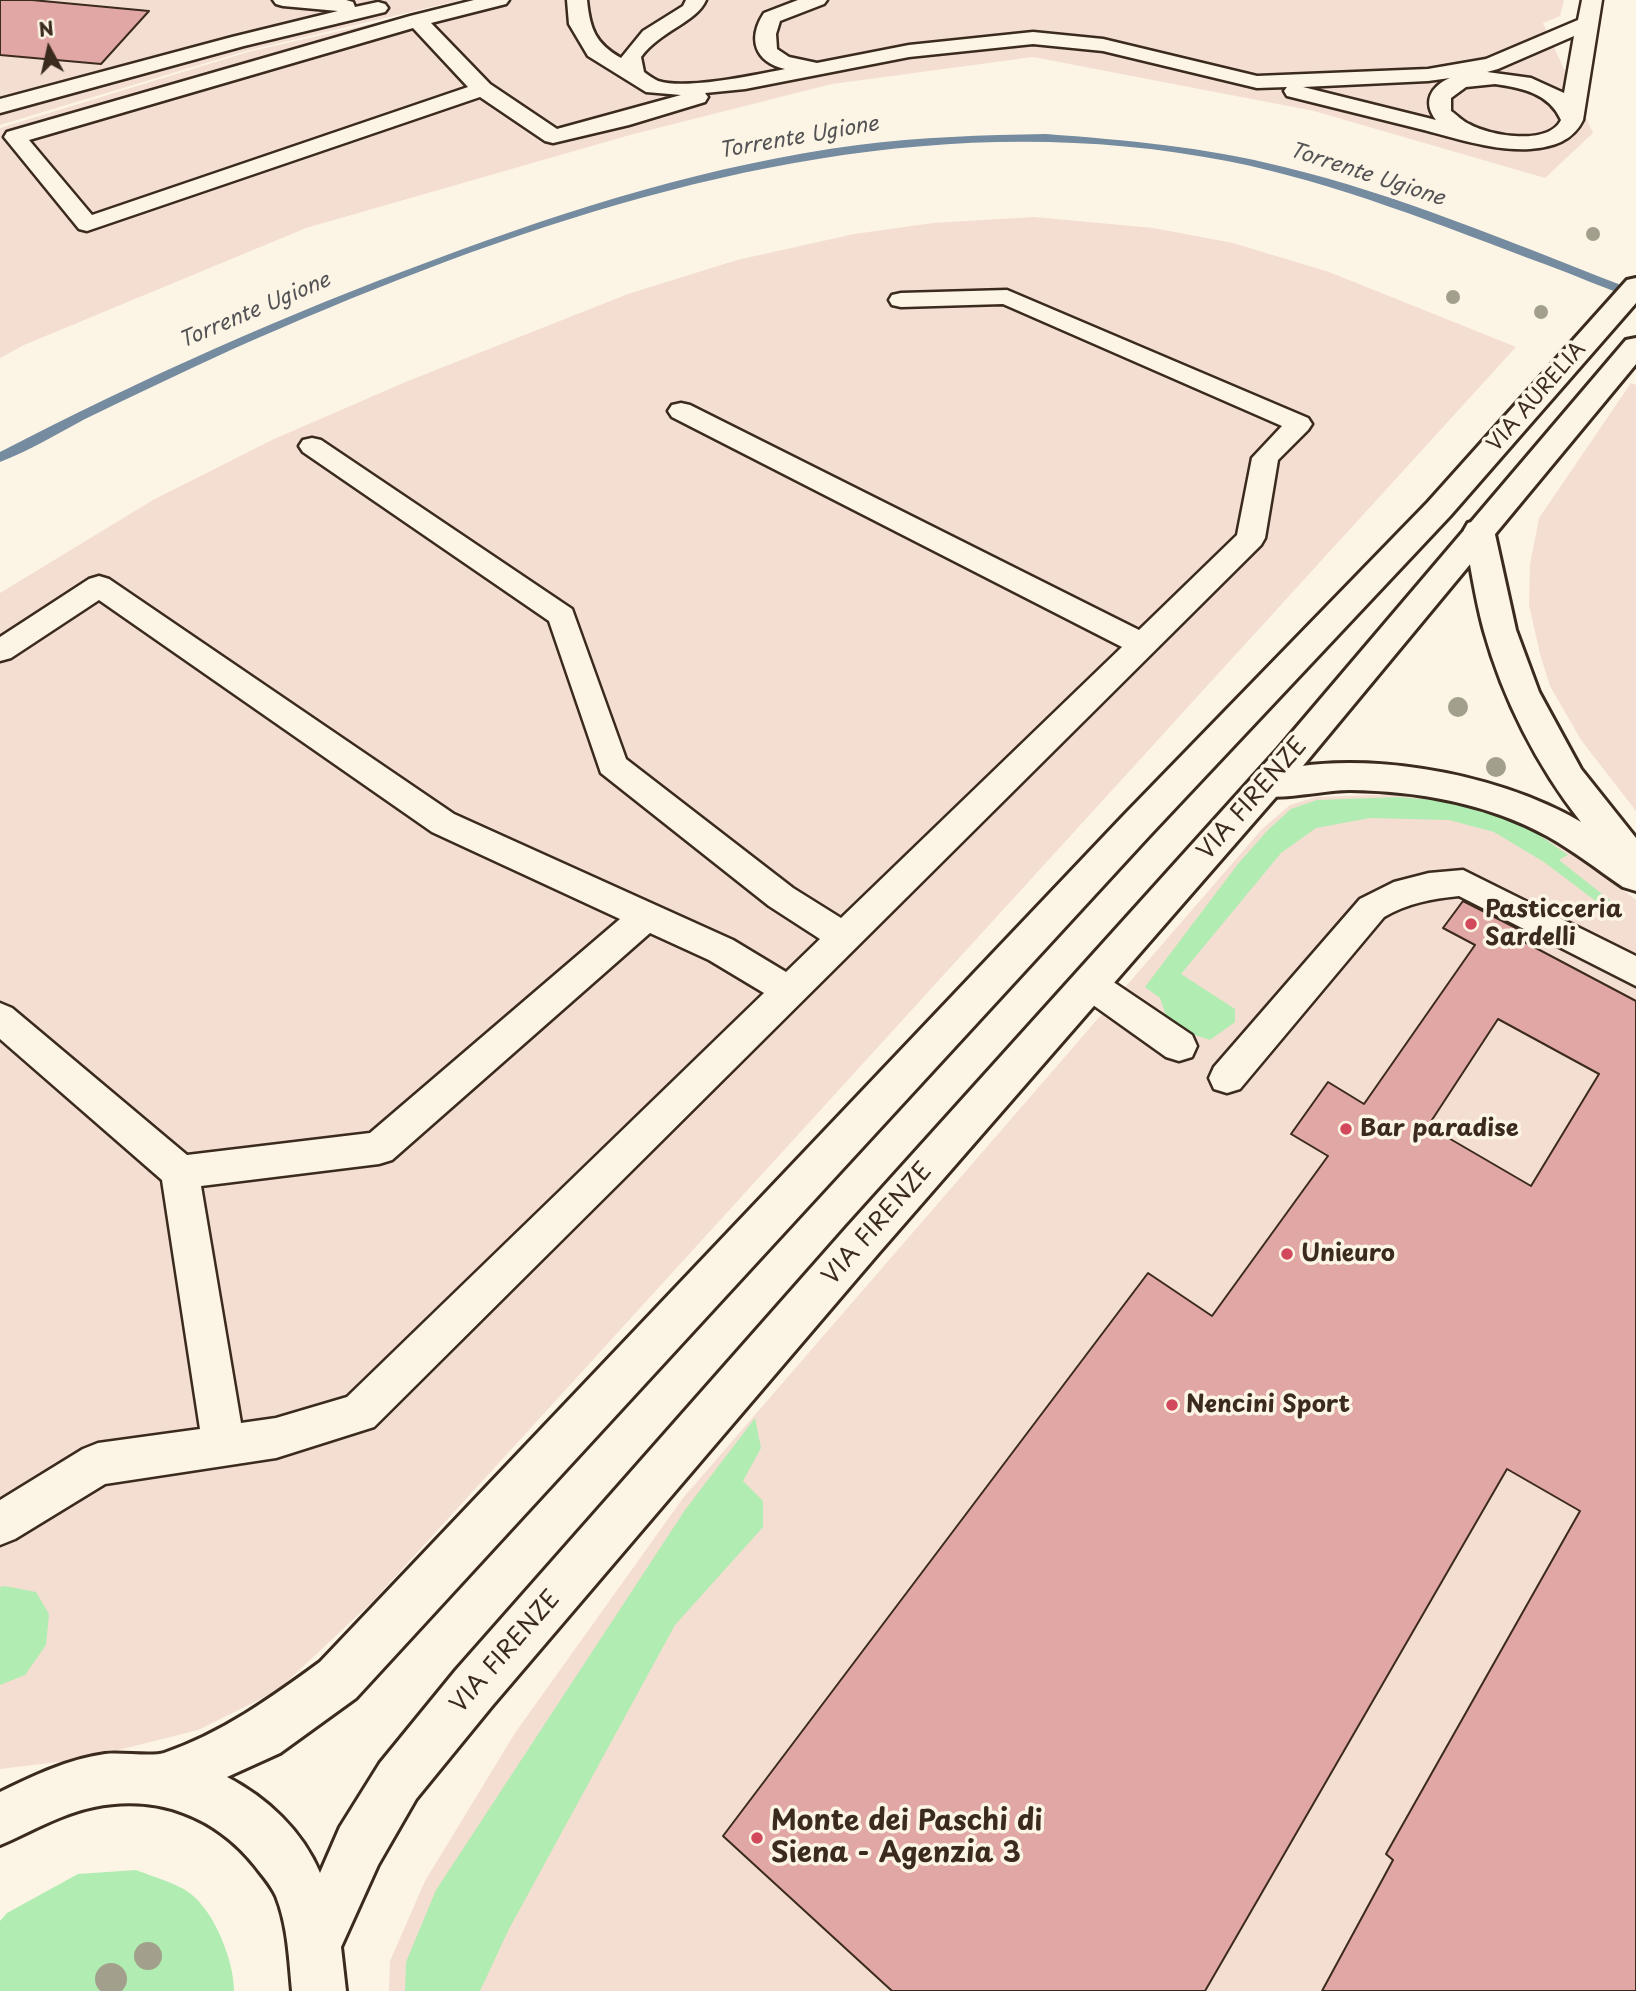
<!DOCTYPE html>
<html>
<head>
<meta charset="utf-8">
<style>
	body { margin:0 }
	#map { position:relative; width:1636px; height:1991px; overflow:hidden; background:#fcf5e5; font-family:"Playpen Sans",sans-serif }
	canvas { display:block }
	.north { position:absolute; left:14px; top:14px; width:70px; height:70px; -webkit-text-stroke:5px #fcf5e5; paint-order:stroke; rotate:352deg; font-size:19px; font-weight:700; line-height:28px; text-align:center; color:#3b2a1e }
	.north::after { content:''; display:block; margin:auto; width:24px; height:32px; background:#3b2a1e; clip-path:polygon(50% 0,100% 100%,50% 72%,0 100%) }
</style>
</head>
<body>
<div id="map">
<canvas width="1636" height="1991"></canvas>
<div class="north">N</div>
</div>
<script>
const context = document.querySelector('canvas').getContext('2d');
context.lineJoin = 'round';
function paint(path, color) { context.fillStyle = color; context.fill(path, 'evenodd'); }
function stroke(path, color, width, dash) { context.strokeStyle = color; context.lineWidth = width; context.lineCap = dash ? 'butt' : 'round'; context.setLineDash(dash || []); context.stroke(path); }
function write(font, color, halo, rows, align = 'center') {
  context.font = font + ' "Playpen Sans",sans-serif'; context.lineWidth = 7; context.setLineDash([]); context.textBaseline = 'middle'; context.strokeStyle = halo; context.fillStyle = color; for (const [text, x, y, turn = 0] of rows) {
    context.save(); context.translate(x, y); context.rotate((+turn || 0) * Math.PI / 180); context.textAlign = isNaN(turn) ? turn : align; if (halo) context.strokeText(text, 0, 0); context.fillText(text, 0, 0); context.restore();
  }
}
const built = new Path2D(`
	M0,0H461L246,51L0,125Z
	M474,0H1564L1560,16L1543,23L1593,133L1545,178L1314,111L1033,57L832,84L630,135L306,228L24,345L0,358V128L248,52Z
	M1034,217L1153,228L1233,243L1329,272L1516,347L373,1601L277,1691L198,1730L83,1759L0,1769V593L153,500L274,439L408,381L628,294L737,260L854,234L933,223Z
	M1631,383L1636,385V811L1581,740L1550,686L1540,654L1529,605L1530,564L1539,518Z
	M1397,794L1447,799L1524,823L1567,847L1636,900V1991H389L390,1961L425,1881L515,1733L683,1498L1262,829L1290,805L1316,797Z`);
const green = new Path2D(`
	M1398,797L1447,801L1522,823L1568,855L1559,860L1616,905H1601L1544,862L1494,832L1449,820L1370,818L1316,828L1281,853L1181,974L1235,1009V1022L1210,1040L1170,1027L1160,998L1145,987L1238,864L1268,830L1291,809L1317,800Z
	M755,1418L761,1448L743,1481L763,1501V1527L675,1625L509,1929L480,1991H405L406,1962L436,1890L685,1510Z
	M5,1586L36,1592L49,1614L46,1645L25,1675L0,1685V1587Z
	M136,1870C151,1876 179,1884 191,1894C215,1913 234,1961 234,1991H0V1921L7,1913L78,1874Z`);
const stream = new Path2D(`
	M1046,134C1126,140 1205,147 1284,167C1399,195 1510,242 1621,285L1636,291V299C1606,289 1577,276 1547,265C1442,226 1338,183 1227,161C885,94 543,212 233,349C183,372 134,395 85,419C57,434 29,451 0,462V452C141,379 286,314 436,259C572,208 713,164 858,145C920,137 983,135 1046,134Z`);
const building = new Path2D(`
	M0,0H32L149,11L101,64L0,55Z
	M1463,901L1522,931L1517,938L1636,1001V1991H1322L1393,1860L1386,1854L1580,1511L1507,1469L1205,1991H892L723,1836L1148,1273L1212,1316L1328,1156L1291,1134L1328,1082L1364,1104L1475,945L1443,928ZM1498,1019L1599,1074L1531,1186L1428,1126Z`);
const service = new Path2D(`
	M273,0H346L353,2L355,7L378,2L385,4L388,8L385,12L244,46L0,113V99L232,37L338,11L283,6L276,4Z
	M474,0H509L506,4L431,23L490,84L557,129L681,95L646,92L588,56L569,24L567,0H587C590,29 595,43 621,58L643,31L683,6L686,0H706C697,22 660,31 641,57L644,72C648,75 654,79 658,81C686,90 755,75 785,69C755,62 747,39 764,13L798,0H827L824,4L780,21L776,34L777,49L789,57L817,63L909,45L1033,32L1103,39L1257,76L1428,69L1486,59L1578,20L1582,0H1602L1583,120C1573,141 1553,147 1530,149C1494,151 1458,139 1424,130C1378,119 1333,107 1287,96L1284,91L1287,87L1257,88L1103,51L1033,44L909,57L745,89L705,93L708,97L705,102L629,125L553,143L545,141L480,97L87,231L79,229L4,137L7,132L410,16ZM413,28L468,87L92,215L29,140ZM1574,36L1564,93L1531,78L1487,72L1498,69ZM1450,78C1431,86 1422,102 1436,120L1303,87L1428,81ZM1495,84C1522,88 1549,93 1561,120C1548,146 1490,136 1469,124C1462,121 1457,115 1451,111V98L1466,87Z
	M1007,290L1308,418L1312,424L1308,430L1278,460L1265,538L1261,545L374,1427L276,1458L105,1484L15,1539L0,1545V1500L83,1449L98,1443L200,1429L162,1180L0,1039V1003L12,1008L187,1155L370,1133L620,919L432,832L99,600L11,658L0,661V637L89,579L99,576L109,579L454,814L733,940L786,972L820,939L769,906L601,773L549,621L303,452L299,446L303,440L312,438L321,440L572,609L626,759L793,888L841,918L1122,647L672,417L668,411L672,405L681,403L690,405L1139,630L1237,535L1252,458L1282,426L1003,304L901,307L892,305L889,300L892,295L901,293ZM650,933L709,960L764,993L347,1397L276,1418L241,1423L201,1186L379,1164L392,1160Z
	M1463,870L1636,956V986L1459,896C1431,899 1408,903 1384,917L1240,1089L1227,1093L1214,1089L1209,1078L1214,1067L1360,899L1394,882L1429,873Z
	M1091,971L1103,975L1192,1035L1197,1046L1192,1057L1179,1061L1166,1057L1079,995L1074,985L1079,975Z`);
const minor = new Path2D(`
	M1479,520L1490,523L1494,530L1516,630L1539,692L1581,769L1636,838V891L1623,887C1598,870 1574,851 1547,836C1487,803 1417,791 1350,790C1321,790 1278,802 1254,794L1248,785L1254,776C1351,746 1494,771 1581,822C1537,766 1503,699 1484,631C1475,598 1470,563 1464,530L1468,523Z`);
const secondary = new Path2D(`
	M1636,278V303L1450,516L1150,835L356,1698L280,1753L227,1777C267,1798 302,1830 320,1873L340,1827L380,1763L456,1670L847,1227L1278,749L1626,340L1636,338V364L1302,767L877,1255L492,1706L416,1799L378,1865L341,1947L346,1991H292C289,1960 288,1926 276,1896C271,1885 262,1875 255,1866C215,1816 157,1794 94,1807C60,1814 31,1832 0,1845V1792C33,1776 68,1759 105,1754C121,1752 152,1757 164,1753C222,1733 271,1698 320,1662L1124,815L1428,502L1627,280Z`);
const trees = [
	[1593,234,7],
	[1453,297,7],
	[1541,312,7],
	[1458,707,10],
	[1496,767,10],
	[148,1956,14],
	[111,1979,16]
];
const markers = [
	[1471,924,7,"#d1495b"],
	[1346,1129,7,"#d1495b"],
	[1287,1254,7,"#d1495b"],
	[1172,1405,7,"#d1495b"],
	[757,1838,7,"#d1495b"]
];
const farWaternames = [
	["Torrente Ugione",799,138,-10],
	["Torrente Ugione",1367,175,18],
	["Torrente Ugione",255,311,-23]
];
const farStreetnames = [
	["VIA AURELIA",1537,397,-49]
];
const streetNames = [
	["VIA FIRENZE",1253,799,-49],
	["VIA FIRENZE",878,1224,-49],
	["VIA FIRENZE",506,1652,-49]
];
const poiNames = [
	["Pasticceria",1485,910],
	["Sardelli",1485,938],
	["Bar paradise",1360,1129],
	["Unieuro",1301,1254],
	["Nencini Sport",1186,1405]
];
const nearPoinames = [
	["Monte dei Paschi di",771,1822],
	["Siena - Agenzia 3",771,1854]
];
paint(built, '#f4ded2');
paint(green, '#b1ecb2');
paint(stream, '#758ba0');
paint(building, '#e1a7a4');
stroke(building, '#3b2a1e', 2);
stroke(service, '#3b2a1e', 5);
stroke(minor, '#3b2a1e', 6);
stroke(secondary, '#3b2a1e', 6);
paint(service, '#fcf5e5');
paint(minor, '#fcf5e5');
paint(secondary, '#fcf5e5');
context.fillStyle = '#a2a08c';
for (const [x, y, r] of trees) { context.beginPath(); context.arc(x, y, r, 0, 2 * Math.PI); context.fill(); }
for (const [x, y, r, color] of markers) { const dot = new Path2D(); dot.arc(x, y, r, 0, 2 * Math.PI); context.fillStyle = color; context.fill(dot); stroke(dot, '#fcf5e5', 2.5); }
write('italic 21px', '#535254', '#fcf5e5', farWaternames);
write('21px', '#3b2a1e', '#fcf5e5', farStreetnames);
write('24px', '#3b2a1e', '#fcf5e5', streetNames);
write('bold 24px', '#3b2a1e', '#fcf5e5', poiNames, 'left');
write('bold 28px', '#3b2a1e', '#fcf5e5', nearPoinames, 'left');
</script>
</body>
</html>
